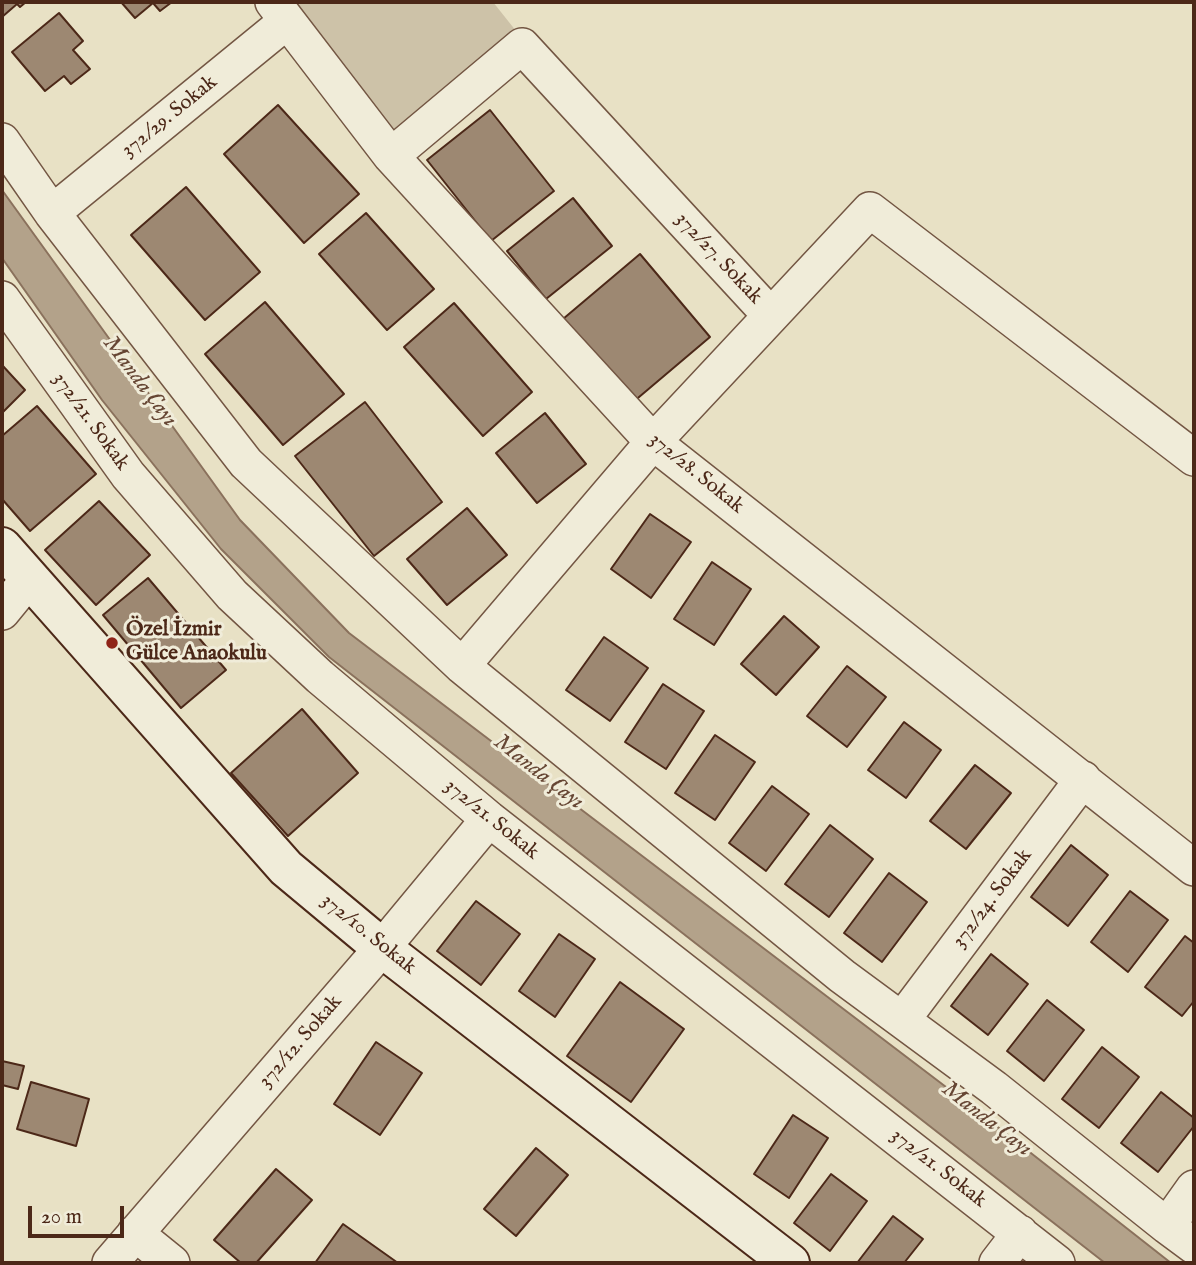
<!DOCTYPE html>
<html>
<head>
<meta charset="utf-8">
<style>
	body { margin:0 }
	#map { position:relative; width:1196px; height:1265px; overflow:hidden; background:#e8e1c5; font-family:"IM FELL English",serif }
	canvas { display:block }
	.frame { position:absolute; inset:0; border:4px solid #4c2818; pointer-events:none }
	.scale { position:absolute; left:28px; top:1206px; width:96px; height:32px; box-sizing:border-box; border:4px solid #4c2818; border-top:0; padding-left:9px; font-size:21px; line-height:24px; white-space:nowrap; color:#4c2818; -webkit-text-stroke:5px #f0ecd9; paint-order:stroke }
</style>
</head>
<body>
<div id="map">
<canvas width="1196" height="1265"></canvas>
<div class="frame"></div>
<div class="scale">20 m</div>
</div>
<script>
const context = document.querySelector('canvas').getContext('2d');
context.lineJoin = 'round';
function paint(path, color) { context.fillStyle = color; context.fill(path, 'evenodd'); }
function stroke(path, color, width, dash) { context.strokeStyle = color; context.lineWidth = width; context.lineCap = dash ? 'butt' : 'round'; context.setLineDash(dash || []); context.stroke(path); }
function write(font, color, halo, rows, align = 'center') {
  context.font = font + ' "IM FELL English",serif'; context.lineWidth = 6; context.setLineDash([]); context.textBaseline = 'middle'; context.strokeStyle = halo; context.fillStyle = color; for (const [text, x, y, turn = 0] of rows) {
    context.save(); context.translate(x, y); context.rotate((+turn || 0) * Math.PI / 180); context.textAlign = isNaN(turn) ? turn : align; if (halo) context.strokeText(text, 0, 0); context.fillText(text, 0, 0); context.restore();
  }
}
const green = new Path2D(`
	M292,2H493L520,36L394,134Z`);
const water = new Path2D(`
	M2,190L240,520L349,633L971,1106L1171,1263H1105L329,657L221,549L102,400L2,258Z`);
const building = new Path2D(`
	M2,2H26L20,7L17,4L2,17Z
	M121,2H172L160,11L153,3L135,18Z
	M59,13L83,41L73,50L90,69L71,84L64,76L45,91L12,52Z
	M278,105L359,194L304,243L224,154Z
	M490,110L554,191L491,241L427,160Z
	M186,187L260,272L205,320L131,235Z
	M573,198L612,246L546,299L507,251Z
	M366,213L434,289L387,330L319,254Z
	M640,254L710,337L632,403L563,319Z
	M265,302L344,394L283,445L205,354Z
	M454,303L532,392L483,436L404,347Z
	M2,365L25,390L2,413Z
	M365,402L442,502L374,556L295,456Z
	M37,406L96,474L30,531L2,499V436Z
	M545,413L586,464L537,503L496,453Z
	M99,501L150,555L96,605L45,550Z
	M467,508L507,555L447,605L407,559Z
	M650,514L691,542L651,598L611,569Z
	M712,562L751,589L714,645L674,619Z
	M148,578L226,670L181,708L103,615Z
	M784,616L819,647L776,695L741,664Z
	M604,637L648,668L610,721L566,690Z
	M847,666L886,697L847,747L807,716Z
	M663,684L704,711L666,769L625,742Z
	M302,709L358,773L288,836L231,773Z
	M904,722L941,750L906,798L868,770Z
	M715,735L755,762L715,820L675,793Z
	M975,765L1011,793L966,849L930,821Z
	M772,786L809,814L766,871L729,843Z
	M830,825L873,859L829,917L785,884Z
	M1071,845L1108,875L1068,926L1031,897Z
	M889,873L927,902L882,962L844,933Z
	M1130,891L1168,920L1128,972L1091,942Z
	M476,901L520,934L481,985L437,951Z
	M559,934L595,959L555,1017L519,991Z
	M1185,936L1194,943V1001L1182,1016L1145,987Z
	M991,954L1028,984L988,1035L951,1006Z
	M620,982L684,1029L631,1102L567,1056Z
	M1047,1000L1084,1030L1044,1081L1007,1051Z
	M376,1042L422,1073L380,1135L334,1104Z
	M1102,1047L1139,1077L1099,1128L1062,1099Z
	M2,1061L24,1066L18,1089L2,1085Z
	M31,1082L89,1099L76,1146L17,1129Z
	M1161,1092L1194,1118V1126L1158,1172L1121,1143Z
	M793,1115L828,1138L789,1198L754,1174Z
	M536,1148L568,1175L516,1236L484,1209Z
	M276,1169L312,1200L256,1263H241L214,1240Z
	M831,1174L867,1201L830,1251L794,1223Z
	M893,1216L923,1239L904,1263H857Z
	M343,1224L398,1263H315Z`);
const street = new Path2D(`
	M273,2L391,156L653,442L1194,868
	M2,141L52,213L246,463L462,666L842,976L994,1088L1167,1226L1194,1246
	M391,156L522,46L771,316
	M52,213L287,21
	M2,299L128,475L232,595L320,677L489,819L1057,1263
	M2,612L29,579
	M462,666L653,442L870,210L1194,458
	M902,1020L1083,779
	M1167,1226L1194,1188
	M135,1233L172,1263
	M110,1263L382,948L489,819
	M997,1263L1020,1233`);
const secondary = new Path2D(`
	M2,547L286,868L382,948L790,1263`);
const markers = [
	[112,643,7,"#8f2418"]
];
const streetNames = [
	["372/29. Sokak",170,117,-39],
	["372/27. Sokak",718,259,47],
	["372/21. Sokak",90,422,54],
	["372/28. Sokak",696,474,39],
	["372/21. Sokak",491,820,39],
	["372/24. Sokak",993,899,-53],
	["372/10. Sokak",368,935,39],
	["372/12. Sokak",301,1042,-49],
	["372/21. Sokak",938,1169,38]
];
const poiNames = [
	["Özel İzmir",126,631],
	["Gülce Anaokulu",126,655]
];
const waterNames = [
	["Manda Çayı",139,382,53],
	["Manda Çayı",538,773,38],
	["Manda Çayı",986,1120,38]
];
paint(green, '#cdc2a8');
paint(water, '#b3a28a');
stroke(water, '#8a715c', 2);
paint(building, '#9d8872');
stroke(building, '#4c2818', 2);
stroke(street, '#735643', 38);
stroke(secondary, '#4c2818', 42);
stroke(street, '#f0ecd9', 35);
stroke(secondary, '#f0ecd9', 38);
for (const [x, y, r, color] of markers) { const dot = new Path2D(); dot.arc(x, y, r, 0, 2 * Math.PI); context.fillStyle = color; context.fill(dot); stroke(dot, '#f0ecd9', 2.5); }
write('21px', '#4c2818', '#f0ecd9', streetNames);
write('bold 21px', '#4c2818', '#f0ecd9', poiNames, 'left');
write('italic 23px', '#664634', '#f0ecd9', waterNames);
</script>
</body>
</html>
